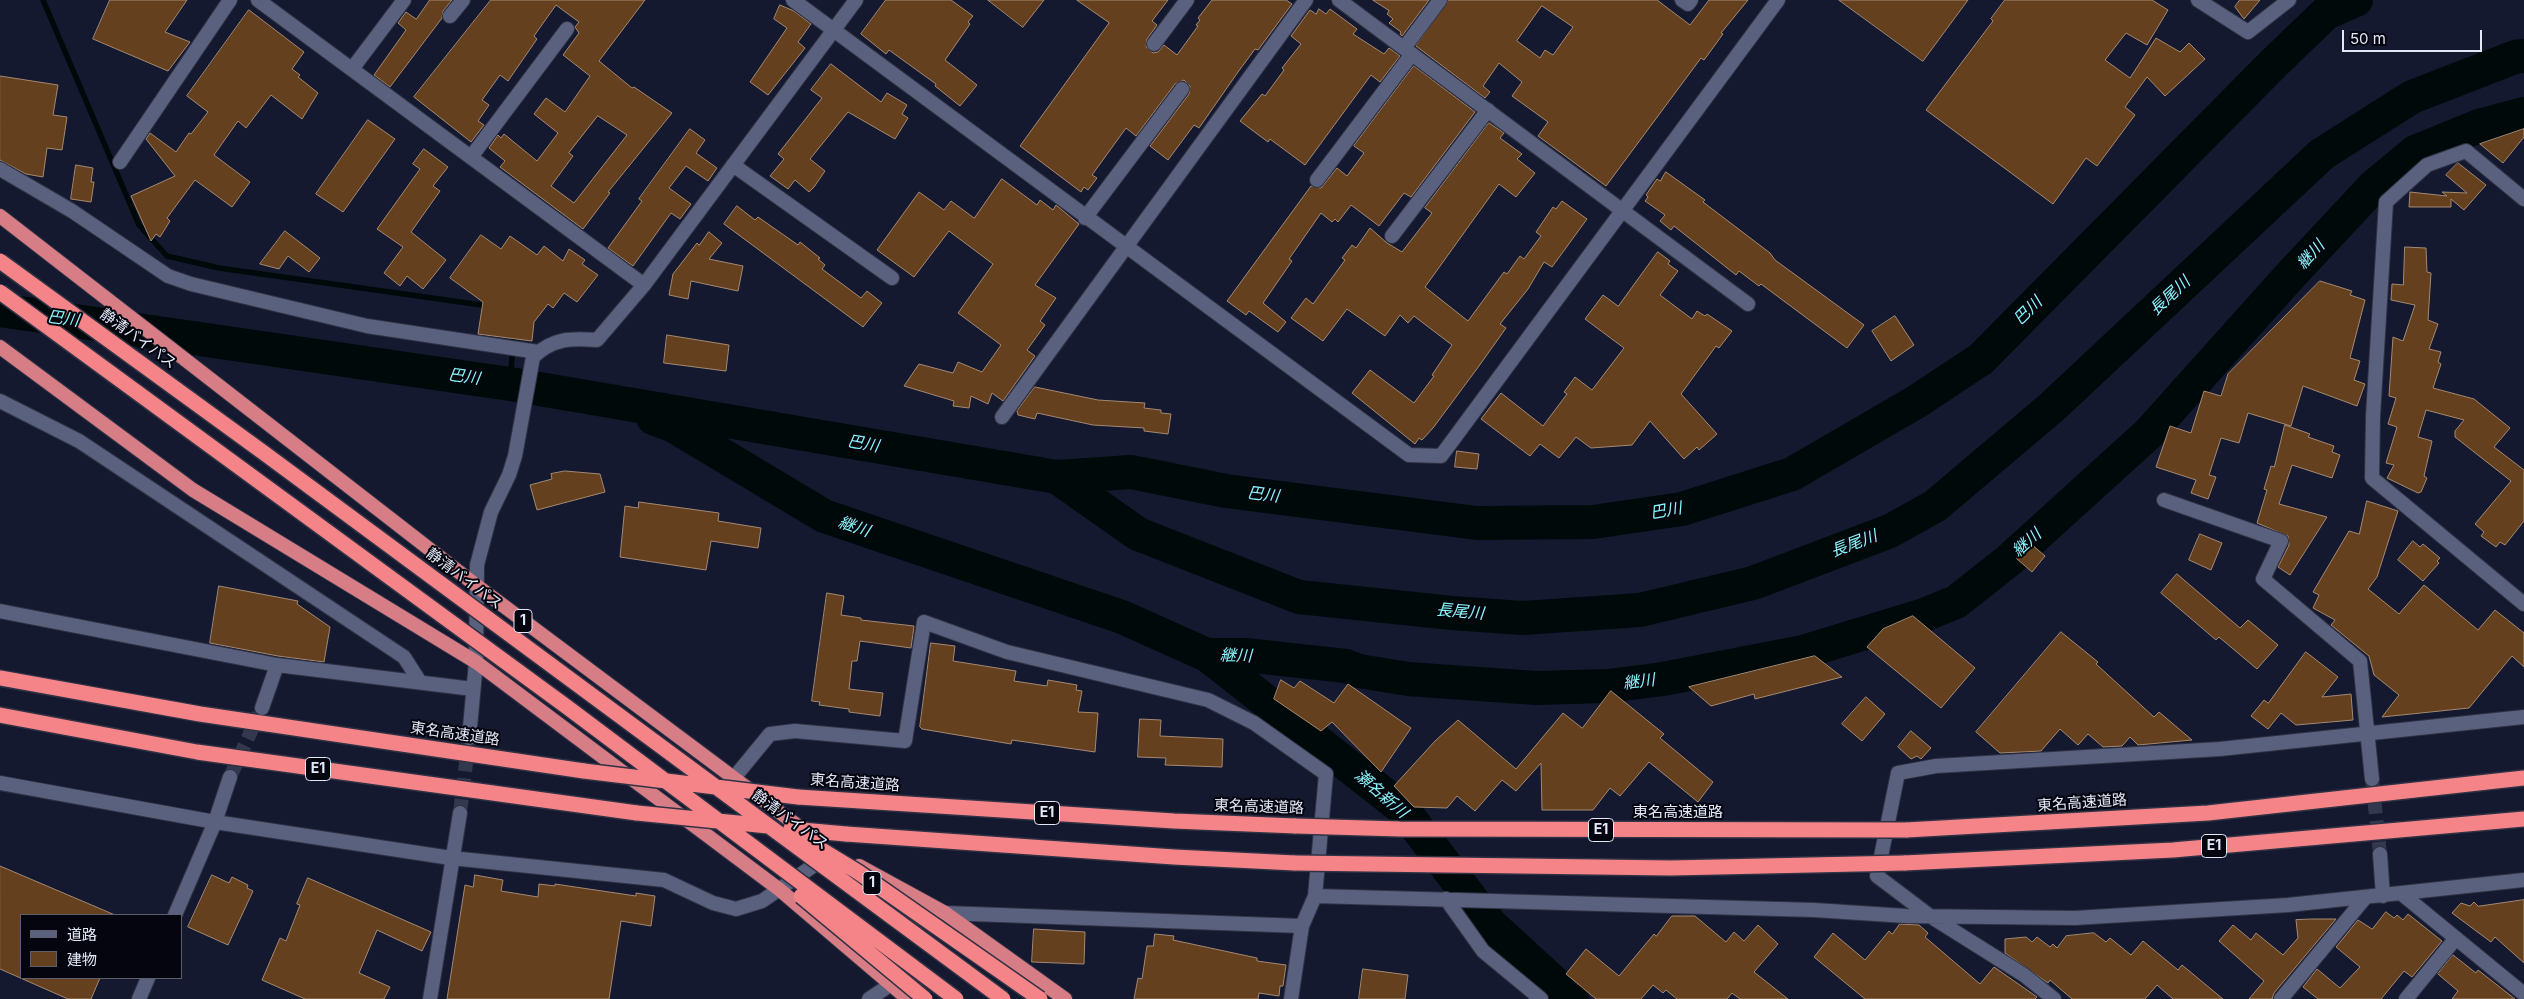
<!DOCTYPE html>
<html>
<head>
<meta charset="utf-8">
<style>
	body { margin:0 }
	#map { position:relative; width:2524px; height:999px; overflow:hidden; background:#141930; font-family:Inter,"Noto Sans JP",sans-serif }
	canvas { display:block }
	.legend { position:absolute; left:20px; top:914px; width:162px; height:65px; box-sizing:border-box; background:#04050e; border:1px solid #5d606c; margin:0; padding:6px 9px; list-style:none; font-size:15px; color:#e3e8f8 }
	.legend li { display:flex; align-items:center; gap:10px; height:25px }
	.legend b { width:25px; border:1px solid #5d606c }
	.scale { position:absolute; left:2342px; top:30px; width:140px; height:22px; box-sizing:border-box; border:2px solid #e3e8f8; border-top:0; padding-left:6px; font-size:15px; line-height:18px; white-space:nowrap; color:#e3e8f8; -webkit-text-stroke:4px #04050e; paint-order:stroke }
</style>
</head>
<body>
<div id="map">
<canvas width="2524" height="999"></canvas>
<ul class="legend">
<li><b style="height:6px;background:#5a617e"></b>道路</li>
<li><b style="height:14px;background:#64401e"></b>建物</li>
</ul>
<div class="scale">50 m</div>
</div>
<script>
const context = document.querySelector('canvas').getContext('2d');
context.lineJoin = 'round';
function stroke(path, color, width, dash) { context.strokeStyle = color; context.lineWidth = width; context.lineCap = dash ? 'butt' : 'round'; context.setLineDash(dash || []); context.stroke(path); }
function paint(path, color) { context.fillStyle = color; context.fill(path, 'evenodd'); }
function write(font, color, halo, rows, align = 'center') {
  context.font = font + ' Inter,"Noto Sans JP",sans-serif'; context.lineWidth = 4; context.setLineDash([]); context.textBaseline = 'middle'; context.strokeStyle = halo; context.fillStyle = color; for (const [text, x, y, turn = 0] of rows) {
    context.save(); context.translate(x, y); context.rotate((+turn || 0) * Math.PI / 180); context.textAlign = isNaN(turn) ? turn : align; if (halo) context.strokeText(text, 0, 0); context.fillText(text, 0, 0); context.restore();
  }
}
const stream = new Path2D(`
	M43,0L139,225L167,256L219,268L489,306
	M510,384L514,331`);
const river = new Path2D(`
	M0,310L510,384L1057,477L1131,472L1226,491L1477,523L1593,522L1682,509L1792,474L1916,402L1981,359L2274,63L2326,13L2356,0
	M653,418L672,425L824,516L1122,617L1207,655H1245L1346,666L1359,671L1408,679L1536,688L1608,686L1663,679L1803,652L1924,615L1956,602L2008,561L2149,433L2288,278L2373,187L2415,152L2479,126L2524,114
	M1057,477L1138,534L1299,597L1452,613L1523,618L1640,610L1753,583L1890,531L1935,506L2052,407L2322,154L2412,97L2515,57L2524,56
	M1207,655L1402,808L1491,925L1572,999`);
const building = new Path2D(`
	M110,0H187L165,32L190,42L168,71L93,39Z
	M430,0H452L443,11L442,18L390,87L374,75L406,30L398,23L406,12L416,19Z
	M491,0H645L599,61L632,88L634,87L672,113L608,192L610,193L583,229L500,167L505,161L489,148L498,135L501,138L504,134L537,161L558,133L534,114L546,98L565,112L590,76L563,55L579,33L575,27L579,22L556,5L534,36L537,39L508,81L500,75L482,100L489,105L478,121L484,125L471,142L414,97ZM598,116L627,135L574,203L551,186L573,156L569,153Z
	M886,0H951L973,16L968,22L970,24L945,60L977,85L960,106L935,86L936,84L889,50L886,54L861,34Z
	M988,0H1044L1023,27Z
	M1077,0H1168L1152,21L1157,25L1147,39L1146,47L1153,53L1158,52L1164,45L1177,55L1198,26L1196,25L1200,20L1198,18L1212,0H1286L1292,4L1258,50L1255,49L1238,72L1199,128L1194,125L1168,160L1150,146L1189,94L1190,86L1184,80L1175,84L1136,136L1126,128L1092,175L1097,178L1088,190L1084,187L1081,192L1020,146L1109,23Z
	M1373,0H1429L1402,36L1400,34L1401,32L1389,23L1393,19L1387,14L1389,11Z
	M1449,0H1657L1690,25L1709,0H1748L1721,33L1723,34L1704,60L1701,58L1606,186L1538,136L1548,122L1512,96L1522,82L1499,63L1483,86L1490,92L1485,98L1416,46ZM1542,6L1573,27L1553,55L1545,50L1540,58L1517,41Z
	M1839,0H1968L1923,61Z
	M2005,0H2152L2168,10L2147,45L2126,33L2105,60L2130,78L2156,38L2180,52L2189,43L2205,59L2165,96L2147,77L2125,107L2135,115L2109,150L2097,166L2086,158L2053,204L1926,110L1993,21L1991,19Z
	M2240,0H2260L2244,19L2235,7Z
	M780,5L794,11L811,24L798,42L805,48L768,95L750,82L787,28L774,19Z
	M1319,9L1326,14L1330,9L1357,29L1353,34L1384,54L1389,48L1400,56L1380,82L1371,75L1305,165L1270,139L1268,142L1240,121L1262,94L1265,96L1284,70L1282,68L1301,44L1291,36L1310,10L1316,14Z
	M249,10L304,52L292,69L300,75L298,77L318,93L302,119L271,95L246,128L238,121L214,155L250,182L232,207L195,180L167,218L170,221L160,237L156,234L151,241L131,196L175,176L146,139L150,133L176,152L189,133L191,134L208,112L187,96Z
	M831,64L881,102L887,93L907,105L902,114L908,118L895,139L848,112L810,159L825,171L814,187L809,192L795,180L788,189L770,176L784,159L778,154L822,98L811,90Z
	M1414,66L1475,112L1411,197L1404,193L1379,226L1351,205L1338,222L1335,219L1332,222L1321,213L1289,259L1292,261L1263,303L1286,322L1278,332L1249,311L1246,315L1227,301L1311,186L1321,188L1337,168L1347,176L1364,153L1354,146Z
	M0,76L58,85L53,115L67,117L62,150L47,148L43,177L26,174L0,160Z
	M368,120L395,139L343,212L316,194Z
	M1489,123L1504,133L1500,138L1522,154L1517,159L1535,173L1516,197L1499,184L1425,287L1468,321L1504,272L1507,274L1520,256L1524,259L1541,236L1536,232L1553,207L1556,209L1562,201L1587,219L1552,267L1544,262L1528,289L1500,324L1506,328L1479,366L1433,428L1422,440L1419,438L1415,444L1352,393L1370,370L1414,403L1434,376L1432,375L1452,345L1414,316L1408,323L1400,315L1385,336L1347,309L1323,341L1291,318L1306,298L1313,304L1345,260L1342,258L1352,245L1356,248L1370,228L1387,243L1402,252L1432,213L1425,208Z
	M690,129L705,140L696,153L717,168L708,181L686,166L669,188L691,204L680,219L671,213L633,266L608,248L642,201L639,199Z
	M2524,129V137L2503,163L2480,144Z
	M424,149L448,167L433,186L440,191L411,232L446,260L423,289L407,276L400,286L384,273L403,247L377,229L420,169L413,164Z
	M2458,163L2486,185L2464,210L2451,199V207H2409L2410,192L2447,196L2442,192L2467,193L2446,175Z
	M76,165L93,168L91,182H94L91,202L71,199Z
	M1666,172L1705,200L1703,202L1770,253L1775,260L1864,325L1847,348L1761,284L1759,286L1739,271L1736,275L1674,226L1671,230L1660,221L1665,215L1645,201L1648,197L1646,195L1657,179L1660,181Z
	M1002,179L1037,205L1040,200L1053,210L1056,205L1079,224L1035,285L1056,298L1040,321L1045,325L1027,350L1035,356L1003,401L992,393L988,404L971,396L969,408L953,406L954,401L904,386L919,364L953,373L958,362L982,372L1001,345L958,313L993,264L949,231L914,277L877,250L919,192L944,210L951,201L974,218Z
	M737,206L755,220L758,217L798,245L800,242L820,258L818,259L825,265L822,269L861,298L867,291L882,303L863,327L724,224Z
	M285,231L320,258L309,272L288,256L279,269L260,264Z
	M709,232L722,243L709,259L743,266L738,291L691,281L688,299L669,295L673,274L697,243L699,245Z
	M481,235L501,249L510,236L537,255L544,246L563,261L569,249L585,260L582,264L598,275L577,302L564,293L553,308L548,304L534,322L532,341L478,334L483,302L450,278Z
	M2405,247L2426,248L2427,272L2431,273L2428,320L2438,324L2429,349L2441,352L2438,362L2441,364L2433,388L2474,399L2510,428L2494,447L2524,470V521L2505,545L2500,542L2496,547L2481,536L2484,532L2475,524L2511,481L2455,437V431L2464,420L2426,410L2418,437L2432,441L2424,476L2427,478L2421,492L2418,493L2387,478L2394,465L2386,463L2397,427L2388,424L2396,398L2389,396L2393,337L2403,341L2415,305L2391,300L2392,284L2403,285Z
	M1658,252L1670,261L1668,264L1678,271L1660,295L1692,319L1697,311L1705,316L1707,314L1732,331L1719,348L1716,346L1681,394L1717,434L1699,450L1697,447L1684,459L1650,421L1632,445L1591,448L1576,437L1559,458L1540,444L1530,456L1481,419L1501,393L1543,426L1567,394L1564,392L1575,377L1592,390L1624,348L1585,319L1603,295L1618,306Z
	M2320,281L2352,291L2350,295L2365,300L2350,358L2360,361L2354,380L2365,384L2357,406L2303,386L2291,426L2248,413L2239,443L2221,438L2209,475L2216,477L2208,499L2191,493L2196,480L2156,467L2170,426L2191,433L2204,391L2221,396L2228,374Z
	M1895,316L1914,345L1891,361L1872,331Z
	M667,335L729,345L726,371L664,363Z
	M1035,387L1098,400L1145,403L1144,408L1161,410V413L1171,414L1168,434L1144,431V428L1093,425L1037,413L1035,419L1018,415L1017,411Z
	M2285,425L2310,434L2308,437L2334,446L2332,452L2340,455L2332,478L2292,465L2279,504L2327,517L2290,575L2278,567L2289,545L2288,536L2257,523L2267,490L2264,489L2271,466L2274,467Z
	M1457,451L1479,454L1477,469L1455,467Z
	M565,471L600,474L605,492L537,510L530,485L552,479L551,474Z
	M2367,501L2398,511L2377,577L2368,589L2399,614L2424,585L2478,630L2495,610L2524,633V667L2512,656L2469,708L2382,717L2399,695L2374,675L2369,656L2331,625L2335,620L2313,608L2319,595L2313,592L2349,531L2359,534Z
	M639,502L719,513L718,521L761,528L758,548L711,541L706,570L620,557L625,506L638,508Z
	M2200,534L2222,543L2211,570L2189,560Z
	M2413,541L2420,547L2423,544L2440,558L2437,561L2439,563L2423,581L2398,560Z
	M2030,543L2045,556L2032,572L2017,559Z
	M2177,574L2240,628L2248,620L2278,645L2257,669L2219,637L2216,640L2161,593Z
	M219,586L298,601L297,604L330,627L324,662L278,656L210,643Z
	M827,593L844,596L841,615L861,618V620L914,626L911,648L860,641L857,661H852L849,689L883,693L880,716L849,712V709L819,705L820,702L812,701Z
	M1913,616L1975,668L1941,708L1867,647L1883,629Z
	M2061,632L2098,662L2096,664L2154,717L2159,712L2192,740L2138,745L2130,737L2122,746L2103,747L2088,734L2078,745L2060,729L2041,751L2000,753L1976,732Z
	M931,643L955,646L953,661L1016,671L1014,681L1047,686L1048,680L1077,685L1076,690L1082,691L1078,712L1098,713L1095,752L1012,740L1011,744L922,729L920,727Z
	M2306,652L2338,677L2322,697L2351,694L2353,720L2296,725L2281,713L2268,729L2251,716L2264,700L2268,703Z
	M1815,656L1842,677L1755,699L1754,694L1711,706L1689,687Z
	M1281,680L1294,688L1300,681L1334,703L1348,684L1411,728L1381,772L1332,722L1321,731L1274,699Z
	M1611,691L1664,734L1660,738L1713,782L1698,802L1649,762L1620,796L1610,788L1593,810H1542L1541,763L1516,791L1502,780L1475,811L1457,796L1447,808L1414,807L1394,786L1435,741L1458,720L1516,769L1563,713L1582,728Z
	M1866,697L1885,714L1862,741L1842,724Z
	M1140,719L1161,720L1160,736L1223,739L1222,767L1165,765L1166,758L1138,757Z
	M1911,731L1931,748L1921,759L1917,756L1911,759L1898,747Z
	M0,866L115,915H21V978H100L91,999H68L0,969Z
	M212,875L229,883L232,877L248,885L247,888L253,891L228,945L188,927Z
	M475,875L503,880L501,891L538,897L539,884L555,886V884L636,896V893L655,896L651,926L621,921L609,999H447L465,885L473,887Z
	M308,878L431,932L422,951L377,930L359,973L390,987L384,999H305L262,980L280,938L286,941L300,905L297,904Z
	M2524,900V963L2495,937L2491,942L2452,913L2461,903L2470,906L2474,902L2478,906Z
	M2386,912L2394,918L2397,915L2403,920L2408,914L2442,941L2412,977L2404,971L2381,999H2318L2303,987L2317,969L2340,988L2360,967L2336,947L2358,920L2372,929Z
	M1672,916H1695L1726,942L1734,932L1744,941L1758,925L1778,944L1754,972L1788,999H1740L1732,993L1727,999H1677L1666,990L1663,993L1653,985L1641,999H1596L1566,974L1586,949L1619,976L1654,934L1656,936Z
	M2312,919H2336L2274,993L2272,999H2249L2264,981L2219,941L2233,925L2251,940L2256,933L2283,955L2298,938L2296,920Z
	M1900,924L1919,925L1928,933L1925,937L1980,984L1994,967L2037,997L2035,999H1865L1814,957L1833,933L1865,960L1889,931L1892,934Z
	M1034,929L1085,932L1084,964L1032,962Z
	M2094,933L2106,942L2110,938L2131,955L2143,941L2178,970L2182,965L2223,999H2173L2157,985L2145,999H2072L2050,980L2048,983L2005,953V939L2026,937L2032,942L2037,937L2050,947L2053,944L2057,948L2066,936Z
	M1155,934L1174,936L1173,940L1257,958V961L1286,965L1283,986H1280L1279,996L1259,993L1258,999H1134L1138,978L1142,979L1147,946H1153Z
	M2453,955L2476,973L2478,970L2515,999H2452L2458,991L2438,974Z
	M1363,969L1408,975L1405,999H1359Z`);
const minorTunnel = new Path2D(`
	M230,777L259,714
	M2372,779L2380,854
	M460,813L469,738`);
const minor = new Path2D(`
	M258,0L644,285
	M793,0L1409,455L1441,456L1778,0
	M1339,0L1748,304
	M1682,0L1688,4L1691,0
	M2198,0L2248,32L2289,0
	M450,16L463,0
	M1154,44L1187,0
	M1404,48L1440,0
	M352,69L404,0
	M471,157L567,29
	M120,162L230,0
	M733,165L892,278
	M0,169L72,211L168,276L191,284L367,326L538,352
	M1317,180L1412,54
	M2524,199L2466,151L2427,165L2386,202L2373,416L2372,478L2524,604
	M1085,218L1182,89
	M1392,236L1488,110
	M0,401L79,441L404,657L420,682
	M1002,417L1306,0
	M2164,500L2281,541L2263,579L2360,661L2372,779
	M0,611L277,665L473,689
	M262,708L277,665
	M469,738L476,662L477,565L491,512L509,475L515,456L533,357C553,338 571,338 597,340L644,285L856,0
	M733,779L770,734L795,731L905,741L924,622L1007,652L1208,700L1254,723L1326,774L1315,896
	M0,783L215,822L451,858L664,880L713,903L736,909L762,901L826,857
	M2380,854L2383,896
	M2402,894L2524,994
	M1446,899L1483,951L1541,999
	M945,913L1302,926
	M175,915L215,822L230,777
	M139,999L148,978
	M430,999L460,813
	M869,999L890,985
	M1291,999L1302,926L1315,896L1814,910L1906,916L2075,918L2288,905L2524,880
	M2054,999L2024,975L1930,916L1877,876L1898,773L1936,766L2220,749L2524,717
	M2281,999L2365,898
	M2406,999L2456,938`);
const trunk = new Path2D(`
	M0,216L477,586L806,832
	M0,347L193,490L476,662L780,890L908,999
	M859,866L945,913L1065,999`);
const motorway = new Path2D(`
	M0,678L200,714L584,771
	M0,715L197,752L637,813
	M798,797L1174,821L1296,826
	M1906,830L2208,813L2524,778
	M846,834L1174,857L1295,863
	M1904,863L2173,850L2524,819`);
const motorwayBridge = new Path2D(`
	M0,261L264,453L1003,999
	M0,292L567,707L956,999
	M584,771L798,797
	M637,813L768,826
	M1296,826L1400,829L1906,830
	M791,829L846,834
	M792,832L858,872L1040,999
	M1295,863L1671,868L1904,863
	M801,896L925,999`);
const shields = [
	[523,621,18],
	[318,769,25],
	[1047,813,25],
	[1601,830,25],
	[2214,846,25],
	[872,883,18]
];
const shieldNames = [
	["1",523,621],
	["E1",318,769],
	["E1",1047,813],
	["E1",1601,830],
	["E1",2214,846],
	["1",872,883]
];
const streetNames = [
	["静清バイパス",138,339,36],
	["静清バイパス",464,579,37],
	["東名高速道路",455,734,8],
	["東名高速道路",855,783,4],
	["東名高速道路",2082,803,-4],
	["東名高速道路",1259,807,2],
	["東名高速道路",1678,812],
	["静清バイパス",790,820,36]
];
const waterNames = [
	["継川",2311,255,-48],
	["長尾川",2170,296,-43],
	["巴川",2028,311,-45],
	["巴川",63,319,8],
	["巴川",464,377,8],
	["巴川",863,444,10],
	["巴川",1263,495,7],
	["巴川",1666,511,-10],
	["継川",854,527,19],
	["継川",2027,543,-42],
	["長尾川",1854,544,-21],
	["長尾川",1460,612,5],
	["継川",1236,656,2],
	["継川",1639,682,-7],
	["瀬名新川",1381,794,41]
];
stroke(stream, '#000909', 5.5);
stroke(river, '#000909', 34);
paint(building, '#64401e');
stroke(building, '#a48973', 1);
stroke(minorTunnel, '#33384e', 14, [14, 7]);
stroke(minor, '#303244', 16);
stroke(trunk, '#303244', 16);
stroke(motorway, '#303244', 18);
stroke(minor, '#5a617e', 14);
stroke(trunk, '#d67d86', 14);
stroke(motorway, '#f58488', 15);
stroke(motorwayBridge, '#303244', 18, []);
stroke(motorwayBridge, '#f58488', 15);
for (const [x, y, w] of shields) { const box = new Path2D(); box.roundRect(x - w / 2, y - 11.5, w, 23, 4); context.fillStyle = '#04050e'; context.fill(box); stroke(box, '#e3e8f8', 1); }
write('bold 14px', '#e3e8f8', null, shieldNames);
write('15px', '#e3e8f8', '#04050e', streetNames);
write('italic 16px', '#8bf6f9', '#04050e', waterNames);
</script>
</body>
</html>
